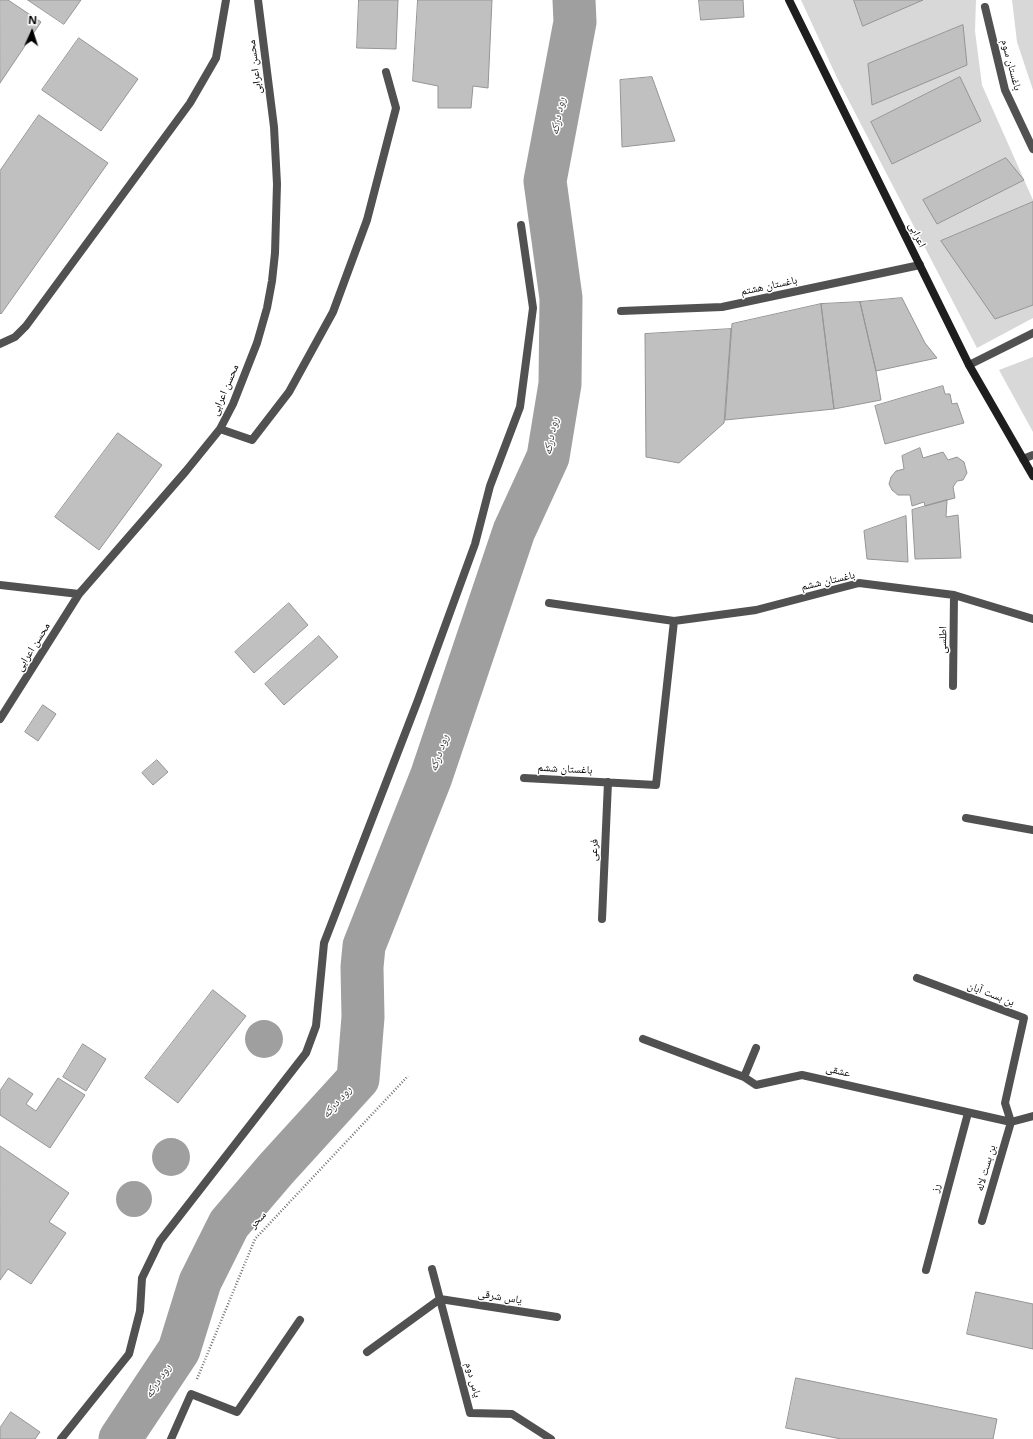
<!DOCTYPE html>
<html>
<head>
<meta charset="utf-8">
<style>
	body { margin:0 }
	#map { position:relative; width:1033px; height:1439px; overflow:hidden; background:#fff; font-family:"Open Sans",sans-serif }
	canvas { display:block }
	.north { position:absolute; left:12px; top:12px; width:40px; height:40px; -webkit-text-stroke:3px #fff; paint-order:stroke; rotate:3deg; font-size:11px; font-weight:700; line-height:16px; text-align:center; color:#000 }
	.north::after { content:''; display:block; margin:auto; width:14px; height:18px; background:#000; clip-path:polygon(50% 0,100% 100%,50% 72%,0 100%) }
</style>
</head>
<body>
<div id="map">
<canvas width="1033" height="1439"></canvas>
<div class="north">N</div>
</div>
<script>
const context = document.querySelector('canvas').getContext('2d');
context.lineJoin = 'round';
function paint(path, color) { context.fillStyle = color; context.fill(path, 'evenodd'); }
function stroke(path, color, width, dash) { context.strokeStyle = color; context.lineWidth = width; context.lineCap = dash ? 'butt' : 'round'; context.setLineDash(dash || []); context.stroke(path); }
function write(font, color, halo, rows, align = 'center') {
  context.font = font + ' "Open Sans","Noto Naskh Arabic",sans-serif'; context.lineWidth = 3; context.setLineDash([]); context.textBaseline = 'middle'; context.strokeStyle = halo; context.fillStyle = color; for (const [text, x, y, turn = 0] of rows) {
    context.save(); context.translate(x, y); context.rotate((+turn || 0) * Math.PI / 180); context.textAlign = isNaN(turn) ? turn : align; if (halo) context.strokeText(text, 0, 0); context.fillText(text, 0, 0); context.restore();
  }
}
const green = new Path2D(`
	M801,0H976L975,31L982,85L1033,200V318L977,348L838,80Z
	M1012,0H1033V90L1017,42Z
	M1033,357V432L999,370Z`);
const water = new Path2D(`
	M245 1039a19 19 0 1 1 38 0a19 19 0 1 1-38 0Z
	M152 1157a19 19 0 1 1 38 0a19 19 0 1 1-38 0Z
	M116 1199a18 18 0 1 1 36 0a18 18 0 1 1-36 0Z`);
const river = new Path2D(`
	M120,1439L179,1350L200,1282L229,1224L276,1169L358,1079L363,1017L362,967L364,946L431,777L514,531L548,457L560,384L561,298L545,181L575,22L574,0`);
const building = new Path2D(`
	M0,0H8L41,22L0,83Z
	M28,0H81L64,24Z
	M359,0H398L396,49L357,48Z
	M418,0H492L488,88L473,86L471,108H438V86L413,81Z
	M699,0H743L744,17L701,20Z
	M854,0H923L863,26Z
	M963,25L967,65L872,105L868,64Z
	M79,38L138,79L101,131L42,90Z
	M652,77L675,141L622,147L620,80Z
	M960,77L981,121L892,164L871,122Z
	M39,115L108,163L1,314L0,313V171Z
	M1006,158L1024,180L937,224L923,200Z
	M1033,202V305L995,319L941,241Z
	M902,298L925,343L937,358L876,371L860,302Z
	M860,302L876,371L881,400L834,409L821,304Z
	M821,304L834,409L725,420L732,324Z
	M731,329L724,423L679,463L646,457L645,334Z
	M943,386L945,394H950L952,404L957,403L964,423L885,444L875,406Z
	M118,433L162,465L99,550L55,517Z
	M920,448L923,458L943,452L948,460L957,457L964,462L967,473L963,480L957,481L953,487L955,498L925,506L924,502L912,506L910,495H898L892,490L889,484L891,477L896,471L904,469L902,456Z
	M947,500L946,517L958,515L961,558L915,559L912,510Z
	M906,516L908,562L867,559L864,531Z
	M289,603L308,625L254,673L235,652Z
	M319,636L338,657L284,705L265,684Z
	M43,705L56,714L38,741L25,732Z
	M157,760L168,772L153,785L142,773Z
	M213,990L246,1016L178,1103L145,1078Z
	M83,1044L106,1059L86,1091L63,1077Z
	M9,1078L33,1094L26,1104L36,1111L58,1078L85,1095L50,1148L0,1115V1091Z
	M0,1146L69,1193L49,1222L66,1233L31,1284L8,1269L0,1280Z
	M976,1292L1033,1304V1349L967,1334Z
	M796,1378L997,1419L993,1439H841L786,1428Z
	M11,1412L40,1432L35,1439H0V1428Z`);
const path = new Path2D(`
	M197,1379L255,1239L408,1076`);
const lane = new Path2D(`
	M0,344L15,337L26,326L190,103L216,58L226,0
	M220,429L252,440L289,392L333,312L367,220L396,108L386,72
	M0,585L79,594
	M0,719L79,594L186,471L220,429L233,404L257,343L267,308L272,281L275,253L277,184L274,127L258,0
	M61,1439L129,1354L140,1311L142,1278L160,1241L306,1053L316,1026L324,943L418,700L475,544L490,486L520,407L533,308L521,225`);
const street = new Path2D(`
	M985,7L1005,90L1033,149
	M621,311L722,307L920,265
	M969,365L1033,333
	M1023,459L1033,455
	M549,603L674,621L756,610L859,583L954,595L1033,619
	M953,686L954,595
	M524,778L656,785L674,621
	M966,818L1033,830
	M602,919L608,782
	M917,978L1024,1018L1005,1103L1011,1122L982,1221
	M643,1039L744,1077L756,1085L802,1075L1011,1122L1033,1116
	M744,1077L756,1048
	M432,1269L470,1413L512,1414L551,1439
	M926,1270L968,1113
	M367,1352L440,1299L557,1317
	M171,1439L191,1394L237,1412L300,1320`);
const secondary = new Path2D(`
	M789,0L969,365L1033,476`);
const streetNames = [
	["باغستان سوم",1011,65,75],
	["محسن اعرابی",255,67,-97],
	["اعرابی",917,235,64],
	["باغستان هشتم",769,286,-12],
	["محسن اعرابی",225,390,-67],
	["باغستان ششم",828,581,-13],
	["اطلسی",943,640,-89],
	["محسن اعرابی",33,647,-58],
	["باغستان ششم",565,769,3],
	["فرعی",594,850,-87],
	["بن بست آبان",991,994,21],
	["عشقی",838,1071,13],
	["بن بست لاله",986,1168,-74],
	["رز",936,1188,-75],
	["سحر",258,1220,-47],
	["یاس شرقی",500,1297,9],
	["یاس دوم",473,1380,75]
];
const waterNames = [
	["رود درکه",558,116,-79],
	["رود درکه",551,436,-79],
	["رود درکه",439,753,-71],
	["رود درکه",337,1102,-49],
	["رود درکه",158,1381,-57]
];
paint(green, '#d8d8d8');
paint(water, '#9f9f9f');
stroke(river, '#9f9f9f', 43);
paint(building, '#c0c0c0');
stroke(building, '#959595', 1);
stroke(path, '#737373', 2.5, [1, 2]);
stroke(lane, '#515151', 8);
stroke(street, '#515151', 8);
stroke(secondary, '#1e1e1e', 8);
write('11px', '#000', '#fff', streetNames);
write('italic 12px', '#404040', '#fff', waterNames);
</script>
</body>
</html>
